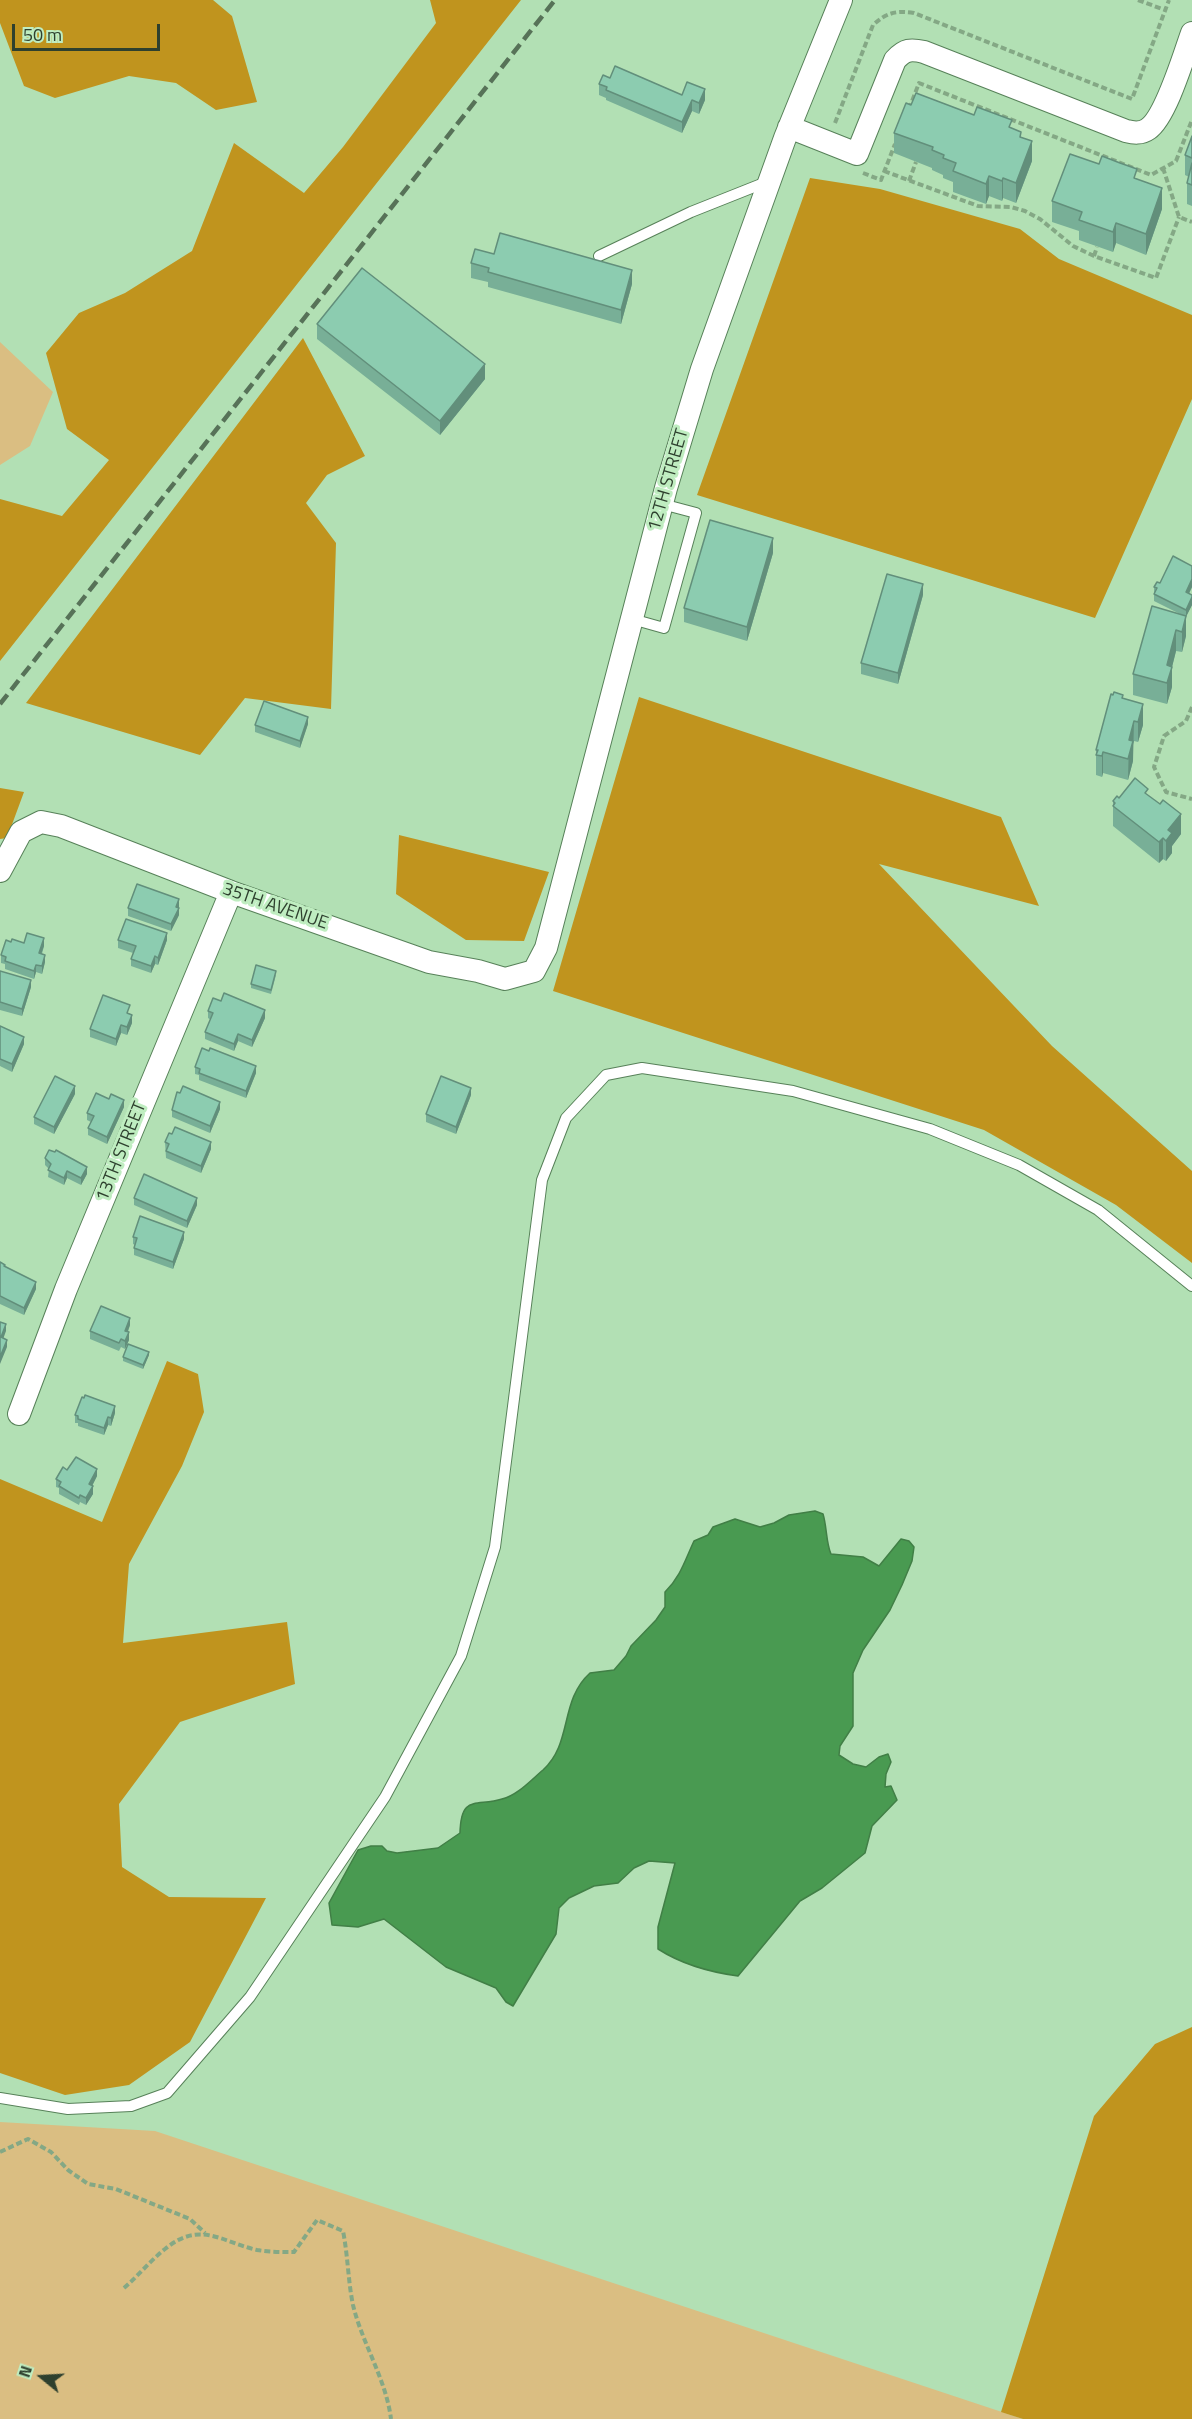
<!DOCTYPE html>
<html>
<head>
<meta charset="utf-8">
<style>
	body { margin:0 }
	#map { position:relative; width:1192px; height:2419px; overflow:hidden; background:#b2e0b4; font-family:"Titillium Web",sans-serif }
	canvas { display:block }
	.north { position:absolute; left:12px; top:2347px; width:60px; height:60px; -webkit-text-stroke:4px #bfedc0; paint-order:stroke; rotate:288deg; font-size:16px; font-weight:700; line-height:24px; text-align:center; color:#2e402e }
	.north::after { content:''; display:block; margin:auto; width:21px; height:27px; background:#2e402e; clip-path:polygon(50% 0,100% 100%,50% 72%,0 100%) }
	.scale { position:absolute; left:12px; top:24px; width:148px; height:27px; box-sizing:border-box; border:3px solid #2e402e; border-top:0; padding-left:8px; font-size:18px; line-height:21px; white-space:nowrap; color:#2e402e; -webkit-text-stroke:4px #bfedc0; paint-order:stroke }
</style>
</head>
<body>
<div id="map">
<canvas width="1192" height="2419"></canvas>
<div class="north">N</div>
<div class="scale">50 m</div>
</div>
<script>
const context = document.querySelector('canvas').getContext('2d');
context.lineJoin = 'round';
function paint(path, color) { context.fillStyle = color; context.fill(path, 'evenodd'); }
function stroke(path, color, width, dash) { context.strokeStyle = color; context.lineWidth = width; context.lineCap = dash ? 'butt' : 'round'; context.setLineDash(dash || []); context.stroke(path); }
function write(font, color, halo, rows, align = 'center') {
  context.font = font + ' "Titillium Web",sans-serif'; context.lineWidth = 6; context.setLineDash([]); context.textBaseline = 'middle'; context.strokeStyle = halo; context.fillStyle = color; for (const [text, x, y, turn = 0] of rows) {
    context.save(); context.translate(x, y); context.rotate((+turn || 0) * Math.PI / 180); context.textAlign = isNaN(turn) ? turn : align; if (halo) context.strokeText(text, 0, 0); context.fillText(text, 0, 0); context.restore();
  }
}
const green = new Path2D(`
	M0,342L53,392L30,446L0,465Z
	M0,2122L155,2131L1023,2419H0Z`);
const forest = new Path2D(`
	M0,0H213L232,16L257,102L216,110L176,83L129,76L55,98L24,86L0,23Z
	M430,0H521L0,661V499L62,516L109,460L67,429L46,353L79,313L125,293L192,251L234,143L304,193L343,147L436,23Z
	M810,178L880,189L1020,229L1059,259L1192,315V399L1095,618L697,495Z
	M303,338L365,456L327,475L306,503L336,543L331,709L245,698L200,755L26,703Z
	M639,697L1001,817L1039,906L879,864L1052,1046L1192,1171V1263L1116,1205L984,1130L553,991Z
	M0,788L24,792L7,838L0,839Z
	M399,835L549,872L524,941L466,940L396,894Z
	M167,1361L198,1374L204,1412L182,1466L129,1564L123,1643L287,1622L295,1684L180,1722L119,1804L122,1867L169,1897L266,1898L190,2042L129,2085L65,2095L0,2073V1479L102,1522Z
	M1192,2027V2419H1023L1001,2412L1094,2116L1155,2044Z`);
const water = new Path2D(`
	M815,1511L823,1514C827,1527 826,1543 831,1554L863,1557L879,1566L901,1539L909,1541L914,1547L912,1561L902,1585L890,1610L863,1650L853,1673V1726L840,1746L839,1755L853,1764L866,1767L879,1757L888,1754L891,1762L886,1774L885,1787L891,1786L897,1800L872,1826L865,1853L822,1888L800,1901L738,1976C709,1972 683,1965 658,1949V1927L675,1863L649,1861L634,1868L618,1883L594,1886L569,1898L559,1908L556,1934L513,2006L506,2002L496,1988L446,1967L384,1919L358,1927L332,1925L329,1903L358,1850L371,1846H382L387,1851L397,1853L438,1848L460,1833C461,1794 476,1807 502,1799C518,1795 531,1780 543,1770C573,1743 559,1701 590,1673L614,1670L626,1656L631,1646L656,1620L665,1607V1592C681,1576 685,1560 694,1541L708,1535L713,1527L735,1519L760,1527L774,1523L789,1515Z`);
const path = new Path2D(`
	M1138,0L1165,10
	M909,109L919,83L1151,175L1176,161L1192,120
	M835,123L873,25C886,13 896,10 914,13L1132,99L1169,0
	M1163,168L1179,217L1192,222
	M884,171L978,206L1011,207L1025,211L1040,219L1073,246L1094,256L1156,278L1179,217
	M863,173L881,180L895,144
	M909,181L916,162
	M1094,256L1097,247
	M1192,707L1186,721L1164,736L1154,767L1166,792L1192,799
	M0,2152L28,2139L51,2152L68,2170L88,2184L116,2189L190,2219L205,2233
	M124,2288C138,2276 150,2261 165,2249C200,2220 222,2242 257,2250C269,2252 282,2252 294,2252L317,2220L343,2231C348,2256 348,2281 353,2305C362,2343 386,2379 391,2419`);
const service = new Path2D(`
	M599,256L691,212L769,181
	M632,619L664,628L696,513L662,504
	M0,2098L68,2109L131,2106L167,2093L250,1997L385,1797L461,1656L495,1547L542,1180L566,1118L606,1075L642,1068L793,1091L930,1129L1019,1165L1098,1210L1192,1286`);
const minor = new Path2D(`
	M789,127L857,154L895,60C905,49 911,49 924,52L1126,131C1134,133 1141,134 1148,129C1166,117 1184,55 1192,33
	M0,871L21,832L41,822L61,826L231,892L429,962L478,971L505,979L534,971L546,948L666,488L702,369L785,138L841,0
	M19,1414L66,1289L231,892`);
const rail = new Path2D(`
	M0,704L555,0`);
const wall = new Path2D(`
	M610,78L682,95L705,100L699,114L692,111L682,133L606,100V98L599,95V84Z
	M911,105L1012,128L1021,137L1032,161L1016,203L1003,198L1002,201L989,196L986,204L953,192V182L943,178V175L932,170V168L894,153V133Z
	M1192,136V206L1187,204V183L1189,177L1185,175V155Z
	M1137,179L1162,209L1146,255L1116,243L1113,252L1079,240V231L1052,222V201Z
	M494,254L632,284L621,324L488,287V282L471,278V263Z
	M317,324L485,379L440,435L317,339Z
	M773,553L747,641L684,622V608Z
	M1192,566V587L1189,594L1192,595V605L1186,616V636L1182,652L1176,651L1172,667V687L1167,704L1133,695V674L1180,614L1154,601V587L1160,583Z
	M923,595L898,684L861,674V663Z
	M1123,698L1143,725L1138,742L1134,741L1133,745V761L1128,780L1103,773L1102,777L1096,775V750Z
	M308,724L300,748L255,732V725Z
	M1148,795L1181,834L1172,846V853L1166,861L1163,859L1159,863L1113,826V801L1119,798Z
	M179,899V915L171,931L128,916V908Z
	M118,940H167L158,965L155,964L151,973L131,966V959L133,953L118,948Z
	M11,942L44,946L42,954L45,962L42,974L36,972L34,979L5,969V964L1,963V955Z
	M0,971L31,987L22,1016L0,1010Z
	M276,975L271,994L251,988V984Z
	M208,1011L265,1018L252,1047L238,1041L234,1051L205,1039V1032L211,1020L208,1018Z
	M130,1013L129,1014L132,1023L127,1035L121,1033L116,1046L90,1037V1029Z
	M0,1026L24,1044L12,1072L0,1066Z
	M195,1067L256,1073L246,1098L199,1080V1075L195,1074Z
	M180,1093L220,1109L210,1133L172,1117V1110Z
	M75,1094L54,1134L34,1124V1117Z
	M471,1095L456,1134L426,1122V1114Z
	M124,1107L107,1144L88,1135V1128L91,1122L87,1120V1113Z
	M172,1134L211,1149L201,1173L166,1158L165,1142Z
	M45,1158L87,1174L81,1185L67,1178L64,1185L48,1177L49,1169L45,1165Z
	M134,1198L197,1205L187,1228L134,1205Z
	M133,1237L184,1239L173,1269L134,1255V1248L135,1245L133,1244Z
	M0,1262L36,1289L24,1315L0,1304Z
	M130,1325L128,1332L129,1340L125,1349L121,1347L119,1351L90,1339V1331Z
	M149,1355L143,1369L123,1361V1357Z
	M115,1413L111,1426L108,1425L104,1435L78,1426V1423H75V1415Z
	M67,1470L97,1476L92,1486L93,1494L86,1505L80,1502L79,1505L59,1494V1488L56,1487V1479Z`);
const shadedWall = new Path2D(`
	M705,89V100L699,114V103Z
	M692,100V111L682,133V122Z
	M1032,141V161L1016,203V183Z
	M989,176V196L986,204V184Z
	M1003,178V198L1002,201V181Z
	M1162,188V209L1146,255V234Z
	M1116,223V243L1113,252V232Z
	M632,270V284L621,324V310Z
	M485,364V379L440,435V421Z
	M773,538V553L747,641V627Z
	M1192,579V587L1186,599V592Z
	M923,584V595L898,684V673Z
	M1192,597V605L1186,617V610Z
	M1186,616V636L1182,652V632Z
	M1176,630V651L1172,667V687L1167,704V665Z
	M1143,704V725L1138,742V722Z
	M308,717V724L300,748V741Z
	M1134,721L1133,761L1128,780L1129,740Z
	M1103,752V773L1102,777V756Z
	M1181,814V834L1172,846V853L1166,861V841L1168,830Z
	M1163,838V859L1159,863V842Z
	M179,899V915L171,931V924Z
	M167,933V940L158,965V958Z
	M44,938V946L39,960V953Z
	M45,955V962L42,974V966Z
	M155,956V964L151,973V966Z
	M36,965V972L34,979V971Z
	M31,980V987L22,1016V1009Z
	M265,1010V1018L252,1047V1040Z
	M132,1015V1023L127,1035V1027Z
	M121,1025V1033L116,1046V1039Z
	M238,1034V1041L234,1051V1044Z
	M24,1037V1044L12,1072V1064Z
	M256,1066V1073L246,1098V1091Z
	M75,1086V1094L54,1134V1127Z
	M471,1088V1095L456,1134V1127Z
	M124,1100V1107L107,1144V1137Z
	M220,1102V1109L210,1133V1126Z
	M211,1142V1149L201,1173V1166Z
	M87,1167V1174L81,1185V1178Z
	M67,1171V1178L64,1185V1178Z
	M197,1198V1205L187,1228V1221Z
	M184,1232V1239L173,1269V1262Z
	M36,1282V1289L24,1315V1308Z
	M130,1318V1325L125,1338V1331Z
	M6,1324V1331L1,1345V1337Z
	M129,1332V1340L125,1349V1341Z
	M7,1340V1347L0,1364V1357Z
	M149,1352V1355L143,1369V1365Z
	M115,1406V1413L111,1426V1418Z
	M108,1417V1425L104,1435V1428Z
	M97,1469V1476L89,1492V1484Z
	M93,1486V1494L86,1505V1498Z`);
const building = new Path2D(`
	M615,66L682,95L687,82L705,89L699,103L692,100L682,122L606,90L607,87L599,84L603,75L610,78Z
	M916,93L974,115L977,107L1012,120L1009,127L1021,132L1020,137L1032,141L1016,183L1003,178L1002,181L989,176L986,184L953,171L956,163L943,158L944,155L932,150L933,147L894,133L906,103L911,105Z
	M1192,136V158L1185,155Z
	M1070,154L1099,164L1102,156L1120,163L1137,169L1134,178L1162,188L1146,234L1116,223L1113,232L1079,220L1082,212L1052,201Z
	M1192,163V185L1187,183Z
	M500,233L632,270L621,310L488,272L489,268L471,263L475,249L494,254Z
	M362,268L485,364L440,421L317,324Z
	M710,520L773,538L747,627L684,608Z
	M1173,556L1192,566V579L1186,592L1192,595V597L1186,610L1154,594L1157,588L1154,587L1157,582L1160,583Z
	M887,574L923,584L898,673L861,663Z
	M1152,606L1186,616L1182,632L1176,630L1167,665L1172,667L1167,683L1133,674Z
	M1114,692L1123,695L1122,698L1143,704L1138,722L1134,721L1129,740L1133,741L1128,759L1103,752L1102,756L1096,755L1098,750H1096L1111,694L1113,695Z
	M264,701L308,717L300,741L255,725Z
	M1135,778L1148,789L1145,793L1160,804L1163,800L1181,814L1168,830L1172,833L1166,841L1163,838L1159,842L1113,806L1115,803L1113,801L1117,796L1119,798Z
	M137,884L179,899L176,907L179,908L171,924L128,908Z
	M126,919L167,933L158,958L155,956L151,966L131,959L136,946L118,940Z
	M27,933L44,938L39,953L45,955L42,966L36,965L34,971L5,961L6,957L1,955L6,940L11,942L12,939L24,943Z
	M256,965L276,971L271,990L251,984Z
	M0,971L31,980L22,1009L0,1002Z
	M224,993L265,1010L252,1040L238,1034L234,1044L205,1032L213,1013L208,1011L213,998L221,1001Z
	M103,995L130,1005L127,1013L132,1015L127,1027L121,1025L116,1039L90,1029Z
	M0,1026L24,1037L12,1064L0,1059Z
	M202,1048L209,1051L210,1048L256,1066L246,1091L199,1073L200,1069L195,1067Z
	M55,1076L75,1086L54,1127L34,1117Z
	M441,1076L471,1088L456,1127L426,1114Z
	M183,1086L220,1102L210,1126L172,1110L177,1092L180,1093Z
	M96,1093L109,1099L111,1094L124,1100L107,1137L88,1128L94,1116L87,1113Z
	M175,1127L211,1142L201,1166L166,1151L169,1144L165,1142L169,1133L172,1134Z
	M49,1150L55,1152L56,1150L87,1167L81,1178L67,1171L64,1178L48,1170L51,1164L45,1158Z
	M144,1174L197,1198L187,1221L134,1198Z
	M140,1216L184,1232L173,1262L134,1248L137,1238L133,1237Z
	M0,1262L5,1265L4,1266L36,1282L24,1308L0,1296Z
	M101,1306L130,1318L125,1331L129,1332L125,1341L121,1339L119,1343L90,1331Z
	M0,1322L6,1324L1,1337L7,1340L0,1357Z
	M128,1344L149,1352L143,1365L123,1357Z
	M85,1395L115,1406L111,1418L108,1417L104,1428L78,1419V1416L75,1415L82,1397L84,1398Z
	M76,1457L97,1469L89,1484L93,1486L86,1498L80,1495L79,1498L59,1486L61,1482L56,1479L63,1467L67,1470Z`);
const streetNames = [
	["12TH STREET",669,480,-74],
	["35TH AVENUE",275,907,19],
	["13TH STREET",122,1152,-68]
];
paint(green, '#dabe82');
paint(forest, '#c0941e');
paint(water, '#499a51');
stroke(water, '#417f46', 1.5);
stroke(service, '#578159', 12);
stroke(minor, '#578159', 24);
stroke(path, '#84a885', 4, [6, 3]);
stroke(service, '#fff', 10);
stroke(minor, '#fff', 22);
stroke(rail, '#577258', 4.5, [12, 6]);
paint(wall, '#78af97');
paint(shadedWall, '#628f7b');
paint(building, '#8cccb0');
stroke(building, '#628f7b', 1.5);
write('18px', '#2e402e', '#bfedc0', streetNames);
</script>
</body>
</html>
